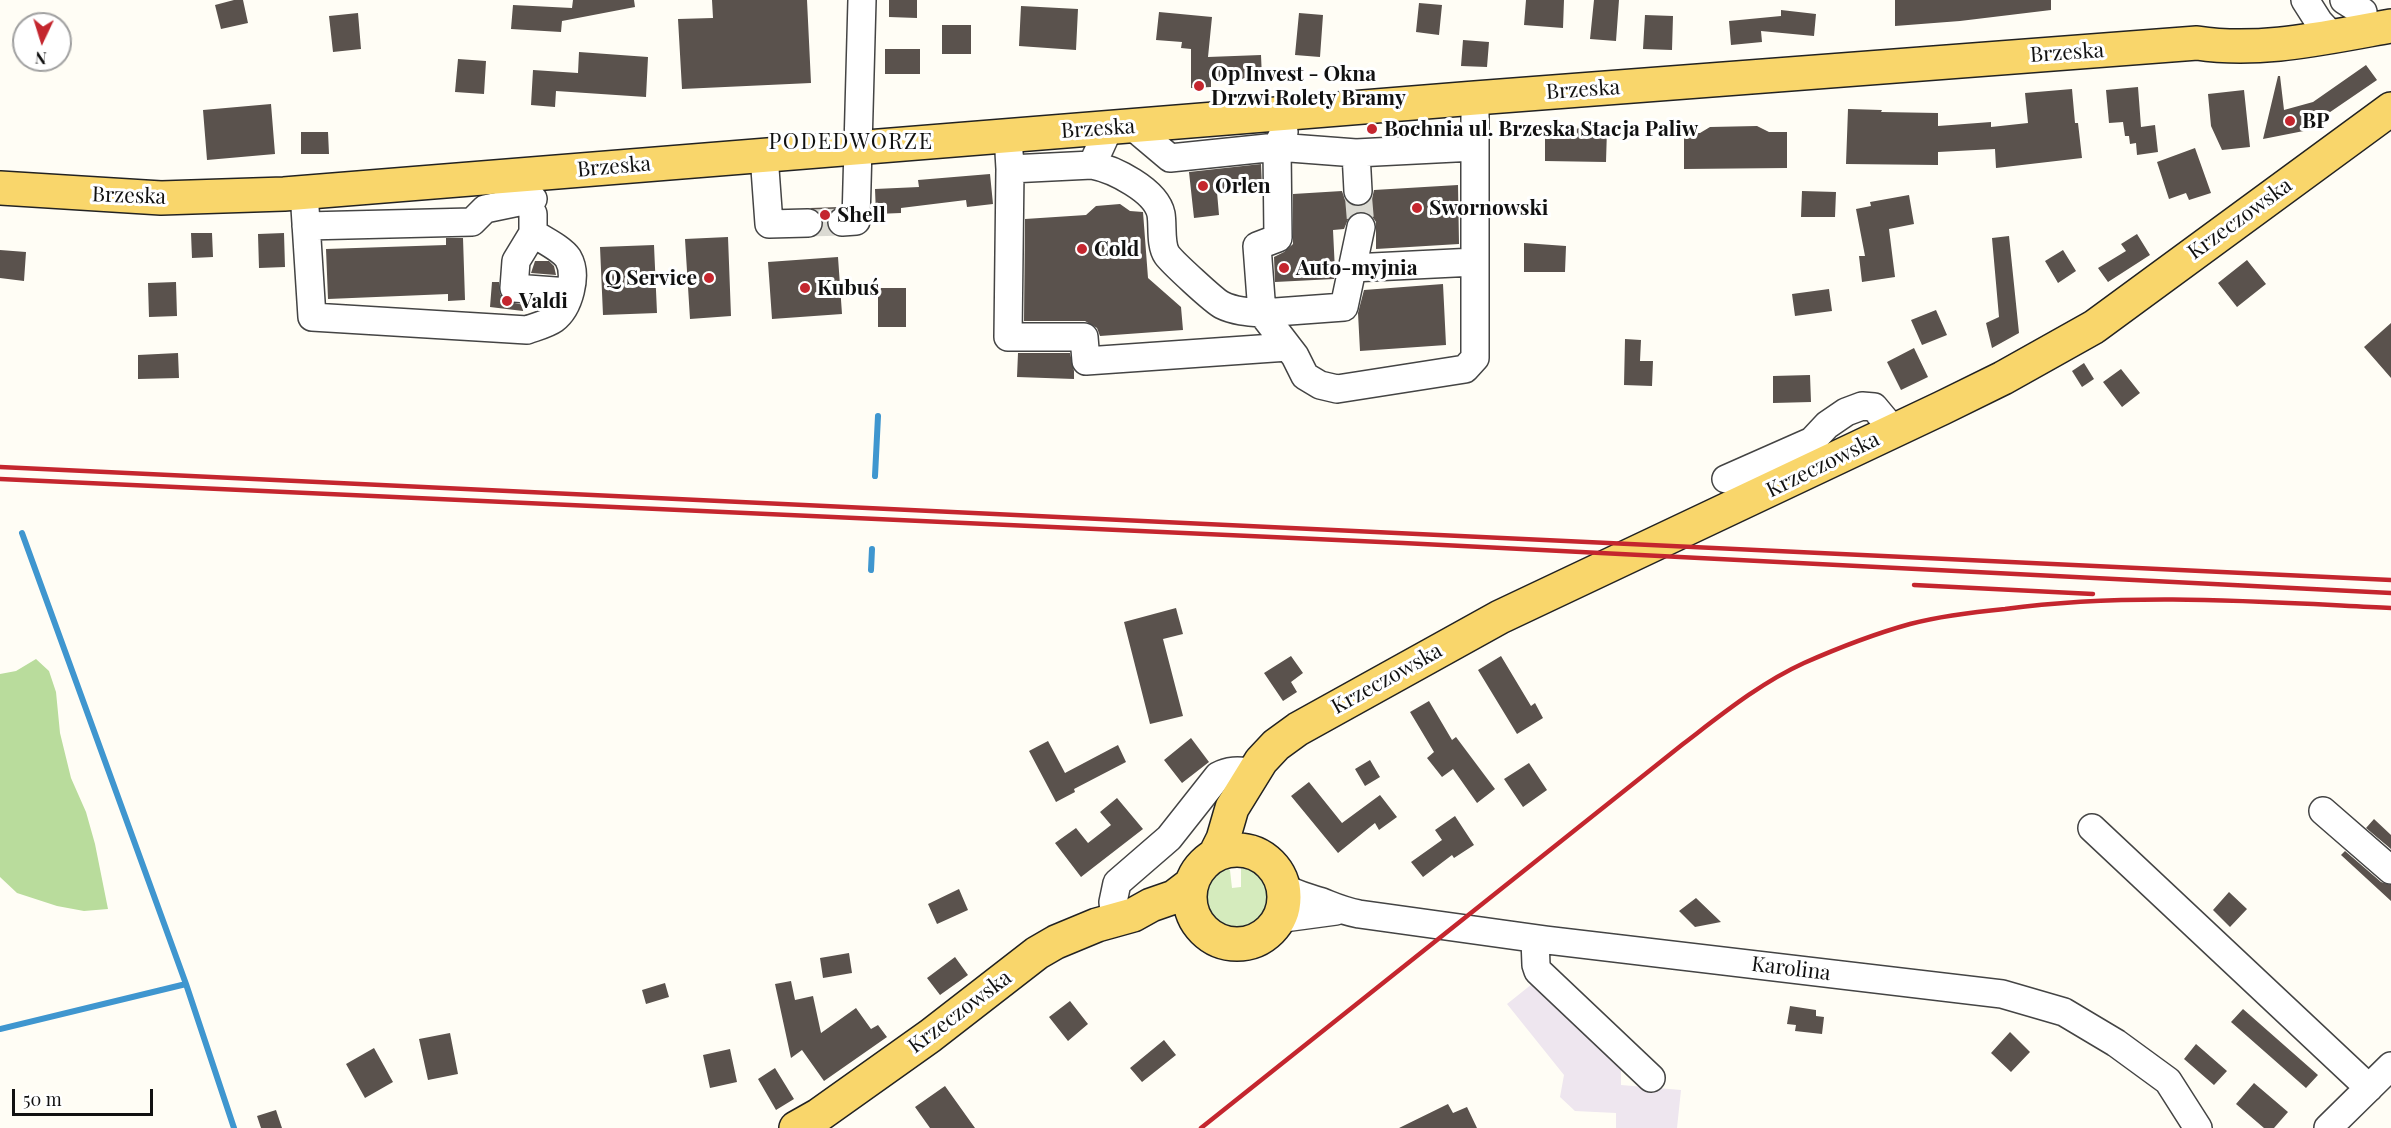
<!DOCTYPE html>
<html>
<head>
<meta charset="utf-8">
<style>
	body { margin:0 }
	#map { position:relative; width:2391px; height:1128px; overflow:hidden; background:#fffdf5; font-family:"Playfair Display",serif }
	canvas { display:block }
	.north { position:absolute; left:12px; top:12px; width:60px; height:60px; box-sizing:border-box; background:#fff; border:2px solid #a0a0a0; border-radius:50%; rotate:184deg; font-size:16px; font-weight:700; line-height:24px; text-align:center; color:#111 }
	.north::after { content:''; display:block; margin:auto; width:21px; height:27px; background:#c4262e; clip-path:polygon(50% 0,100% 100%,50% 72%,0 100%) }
	.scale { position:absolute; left:12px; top:1089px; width:141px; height:27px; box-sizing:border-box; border:3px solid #111; border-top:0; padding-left:8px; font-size:18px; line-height:21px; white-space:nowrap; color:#111; -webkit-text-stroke:4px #fff; paint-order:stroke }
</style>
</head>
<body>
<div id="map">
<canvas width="2391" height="1128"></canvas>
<div class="north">N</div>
<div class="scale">50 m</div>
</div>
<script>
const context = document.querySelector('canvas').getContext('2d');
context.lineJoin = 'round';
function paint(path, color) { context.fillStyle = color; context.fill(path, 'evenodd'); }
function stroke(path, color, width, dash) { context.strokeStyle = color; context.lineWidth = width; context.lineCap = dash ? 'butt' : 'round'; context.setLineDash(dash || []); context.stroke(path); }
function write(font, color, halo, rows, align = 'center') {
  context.font = font + ' "Playfair Display",serif'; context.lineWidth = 6; context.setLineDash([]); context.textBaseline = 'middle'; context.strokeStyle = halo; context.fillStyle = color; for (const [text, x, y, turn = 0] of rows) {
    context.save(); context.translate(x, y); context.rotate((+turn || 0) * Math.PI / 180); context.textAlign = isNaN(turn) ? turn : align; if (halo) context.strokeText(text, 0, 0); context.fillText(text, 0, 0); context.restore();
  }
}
const industrial = new Path2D(`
	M1532,984L1621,1069V1085L1681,1090L1677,1128H1616V1113L1575,1111L1560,1097L1564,1075L1507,1004Z`);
const green = new Path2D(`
	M1245,866C1279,875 1274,926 1238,928C1202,931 1194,881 1225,867L1230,870L1232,888L1241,887V867Z`);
const forest = new Path2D(`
	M36,659L49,671L56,692L60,733L71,778L86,812L95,844L108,909L84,911L57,906L17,893L0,877V674L16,671Z`);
const stream = new Path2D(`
	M875,476L878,416
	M22,533L186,984L234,1128
	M871,570L872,549
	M0,1029L186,984`);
const building = new Path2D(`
	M234,0H243L248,23L221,29L215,5Z
	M573,0H634L635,7L562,21L561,32L511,29L513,5L572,8Z
	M712,0H807L811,83L682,89L678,19L713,18Z
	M889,0H917V18L889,17Z
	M1526,0H1564L1563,28L1524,25Z
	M1594,0H1619L1616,41L1590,39Z
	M1895,0H2051V10L1960,21L1895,26Z
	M1419,3L1442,5L1439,35L1416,32Z
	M1021,6L1078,9L1076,50L1019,46Z
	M1781,10L1816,14L1814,36L1761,31L1762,42L1731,45L1729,21L1781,16Z
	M1159,12L1212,17L1208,57L1261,55L1262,78L1211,80V87L1191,88V49L1181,48L1182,42L1156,40Z
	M358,13L361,49L333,52L329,16Z
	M1299,13L1323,15L1320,57L1295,55Z
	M1645,15L1673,16L1672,50L1643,49Z
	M942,25H971V54H942Z
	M1463,40L1489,42L1487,67L1461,66Z
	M885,49H920V74H885Z
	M579,52L648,57L646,97L556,91L555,107L531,105L533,70L578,73Z
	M458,59L486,61L484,94L455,92Z
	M2366,65L2377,80L2317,121L2319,128L2263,139L2278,76H2280L2284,110L2313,102Z
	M2138,87L2141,127L2155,125L2158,152L2137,155L2136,143L2130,144L2129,136H2125L2123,122L2109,123L2106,90Z
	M2072,89L2075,123H2078L2082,158L1996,168L1995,149L1938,152V165L1846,164L1848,109L1882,110L1881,112L1938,113V126L1991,122V127L2028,123L2025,93Z
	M2244,90L2250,147L2222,150L2211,126L2208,94Z
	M271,104L275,154L207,160L203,110Z
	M1757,126L1769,132H1787V168L1684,169V133H1700L1710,127Z
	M1545,128L1607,129L1606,162L1545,161Z
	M301,132H328L329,154H301Z
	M2195,148L2211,193L2189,200L2186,193L2169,199L2157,162Z
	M1261,164L1262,188L1217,192L1219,215L1194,218L1189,172Z
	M990,174L993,204L967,207L966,200L901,208V213L876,214L875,189L919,187L918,180Z
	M1458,185L1459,244L1376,249V222L1371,215L1365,212H1357L1349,217L1344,229L1333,230L1335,271L1334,279L1275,282L1274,257L1284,252L1293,244V194L1342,191L1345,200L1351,205L1359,207L1366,204L1372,199L1374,190Z
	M1802,191L1836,192L1835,217H1801Z
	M1909,195L1914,224L1889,229L1895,277L1862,282L1859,256H1865L1856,209L1871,206L1870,202Z
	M1120,204L1130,211L1143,212L1148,278L1181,307L1183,330L1100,336L1097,328L1085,321H1024L1025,219L1086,215L1096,206Z
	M839,207L828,215L827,226H823L821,214L810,208Z
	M191,233H212L213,257L192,258Z
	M284,233L285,267L259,268L258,234Z
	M2137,234L2150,255L2108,282L2098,268L2126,251L2121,244Z
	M2009,236L2019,333L1992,348L1986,323L1999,317L1992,238Z
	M728,237L731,316L690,319L685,239Z
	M446,238H463L465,300L448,301V294L328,299L326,249L446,245Z
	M1524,243L1566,246L1565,272H1524Z
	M654,245L657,313L603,315L600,247Z
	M0,250L26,252L24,281L0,278Z
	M2063,250L2076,271L2058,283L2045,261Z
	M838,257L842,314L772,319L768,262Z
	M2247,260L2266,284L2237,307L2218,283Z
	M535,261H549L554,266L556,275L531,273Z
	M176,282L177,316L149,317L148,283Z
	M492,282H499L500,294L505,301L524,305L523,311L490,307Z
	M1443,284L1446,345L1360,351L1358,313L1364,290Z
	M878,288H906V327H878Z
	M1829,289L1832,311L1795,316L1792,294Z
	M1936,310L1947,335L1922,345L1911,320Z
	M2391,323V378L2364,347Z
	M1625,339L1641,340L1640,361H1653L1652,386L1624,385Z
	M1914,348L1928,377L1901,390L1887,362Z
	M178,353L179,378L138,379V355Z
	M1018,353H1070L1074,371V379L1017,377Z
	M2084,363L2094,379L2082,387L2072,371Z
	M2121,369L2140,393L2122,407L2103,382Z
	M1810,375L1811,402L1773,403V376Z
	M1176,608L1183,634L1163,639L1183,716L1150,724L1124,622Z
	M1291,656L1303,673L1291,682L1297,692L1283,701L1264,673Z
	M1501,656L1531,706L1535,703L1543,718L1517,734L1478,670Z
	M1429,701L1452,740L1456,737L1495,789L1477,803L1453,769L1442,777L1427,758L1434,752L1410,712Z
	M1191,738L1209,762L1182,783L1164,760Z
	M1048,741L1065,773L1118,745L1126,762L1074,789L1075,792L1056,802L1029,751Z
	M1370,760L1380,777L1365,786L1355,769Z
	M1529,763L1547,790L1523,807L1504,779Z
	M1309,782L1342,823L1380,795L1397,817L1379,830L1375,823L1338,853L1291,796Z
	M1117,798L1143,829L1081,877L1055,843L1076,828L1088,843L1111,825L1100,812Z
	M1455,816L1474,845L1454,858L1452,855L1423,877L1411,862L1442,840L1435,830Z
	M2374,819L2391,835V849L2366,828Z
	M2345,851L2381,882L2391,885V901L2341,855Z
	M959,889L968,910L937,924L928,904Z
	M2229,892L2247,909L2230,927L2213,910Z
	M1696,898L1721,922L1695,927L1679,911Z
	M849,953L852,973L823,978L820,958Z
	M955,957L968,975L940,995L927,978Z
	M791,981L795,1000L813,996L821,1033L856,1008L871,1029L878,1025L887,1037L824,1081L802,1050L791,1058L775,984Z
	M665,983L669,997L646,1004L642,990Z
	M1070,1001L1088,1024L1068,1041L1049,1017Z
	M1790,1006L1816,1010V1016L1824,1017L1822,1034L1795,1031L1796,1025L1787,1024Z
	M2243,1009L2318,1075L2306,1088L2231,1022Z
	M2010,1032L2030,1052L2011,1072L1991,1053Z
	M450,1033L458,1074L428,1080L419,1039Z
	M1164,1040L1176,1055L1142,1082L1130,1068Z
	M2196,1044L2227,1071L2214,1085L2184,1059Z
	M374,1048L393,1082L365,1098L346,1064Z
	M730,1049L737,1082L710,1088L703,1055Z
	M775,1068L794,1099L776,1110L758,1079Z
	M2254,1083L2288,1112L2274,1128H2264L2236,1104Z
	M945,1086L975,1128H930L915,1107Z
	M1448,1104L1453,1113L1467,1107L1477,1128H1399Z
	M276,1110L282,1128H261L257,1116Z`);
const minorTunnel = new Path2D(`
	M1358,191L1361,227
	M808,223L842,222`);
const minor = new Path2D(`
	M2305,0L2319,22L2333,37
	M2344,0L2363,12
	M1132,126L1170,158L1277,147L1284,132
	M1475,147V98
	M1009,152L1010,169L1092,165L1109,128
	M764,155L769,224L808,223
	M1092,165C1113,169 1156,190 1161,214C1163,225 1160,245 1167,255C1172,262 1214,301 1222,305C1234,311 1248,312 1262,313L1295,356L1305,376L1320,385L1337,389L1465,369L1475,358V147L1356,153
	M1010,169L1008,337H1084L1086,361L1288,347
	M1358,191L1356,153L1277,147L1278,238L1257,246L1262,313L1344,307L1361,227
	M304,192L312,317L527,330C535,327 547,324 554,319C569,308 578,275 568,258C561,248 543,240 533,233
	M533,214V233L516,261L514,288L569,292
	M842,222L856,221L862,0
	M306,226L472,222L485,209L533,199
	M1352,268L1475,262
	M1726,479L1812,441L1827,425L1846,412L1862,406L1874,407L1894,431
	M2323,811L2391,870
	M2092,828L2369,1088
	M1282,886C1295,895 1308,897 1322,902C1337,908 1343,911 1359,914L1546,940L2002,994L2064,1012L2116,1043L2168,1081L2198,1128
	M1115,920L1113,902L1117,883L1169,838L1218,776C1230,769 1241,771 1254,772
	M1276,922L1284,918L1336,911
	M1535,939L1536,965L1538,971L1651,1078
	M2328,1128L2391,1066`);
const major = new Path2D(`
	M0,188L161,198L284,194L1475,98L2197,43C2262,53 2327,37 2391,26
	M1190 897a47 47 0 1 1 94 0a47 47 0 1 1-94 0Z
	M1215,855L1223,839L1232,808L1261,761L1276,745L1298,729L1500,617L1942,408L2003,378L2094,327L2391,109
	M796,1128L819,1115L930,1036L1037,953L1056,942L1097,925L1133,915L1151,905L1174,897L1191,884`);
const rail = new Path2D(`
	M0,467L2391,580
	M0,479L1403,543L2391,593
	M1914,585L2093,594
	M1201,1128L1683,744C1721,715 1760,683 1804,663C1838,648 1874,634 1910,624C1941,616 1973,612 2005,609C2133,592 2262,602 2391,608`);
const markers = [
	[1199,86,6,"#c4262e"],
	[2290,121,6,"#c4262e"],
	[1372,129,6,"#c4262e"],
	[1203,186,6,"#c4262e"],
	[1417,208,6,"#c4262e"],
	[825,215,6,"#c4262e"],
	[1082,249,6,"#c4262e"],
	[1284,268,6,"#c4262e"],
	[709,278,6,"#c4262e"],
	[805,288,6,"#c4262e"],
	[507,301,6,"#c4262e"]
];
const streetNames = [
	["Brzeska",2067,53,-4],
	["Brzeska",1583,90,-4],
	["Brzeska",1098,129,-4],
	["Brzeska",614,167,-5],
	["Brzeska",129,196,2],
	["Krzeczowska",2240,219,-36],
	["Krzeczowska",1823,465,-26],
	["Krzeczowska",1387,679,-29],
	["Karolina",1791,969,7],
	["Krzeczowska",960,1012,-37]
];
const poiNames = [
	["Op Invest - Okna",1211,74],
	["Drzwi Rolety Bramy",1211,98],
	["BP",2302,121],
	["Bochnia ul. Brzeska Stacja Paliw",1384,129],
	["Orlen",1215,186],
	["Swornowski",1429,208],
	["Shell",837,215],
	["Cold",1094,249],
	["Auto-myjnia",1296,268],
	["Q Service",697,278,"right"],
	["Kubuś",817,288],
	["Valdi",519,301]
];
const neighbourhoodNames = [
	["PODEDWORZE",851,142]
];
paint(industrial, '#eee6ef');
paint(green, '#d5ebbd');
paint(forest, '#b9dc9c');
stroke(stream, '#3f96cf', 6);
paint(building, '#5a524d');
stroke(minorTunnel, '#dbdad3', 27, [27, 14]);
stroke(minor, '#444', 30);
stroke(major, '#222', 36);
stroke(minor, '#fff', 27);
stroke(major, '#f9d66b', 33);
stroke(rail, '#c4262e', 4.5);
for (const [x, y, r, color] of markers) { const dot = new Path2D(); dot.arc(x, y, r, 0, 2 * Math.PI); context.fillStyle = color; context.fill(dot); stroke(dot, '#fff', 2); }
write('21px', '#111', '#fff', streetNames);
write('bold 21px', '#111', '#fff', poiNames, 'left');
context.letterSpacing = '1.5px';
write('22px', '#111', '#fff', neighbourhoodNames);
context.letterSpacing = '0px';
</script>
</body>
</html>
